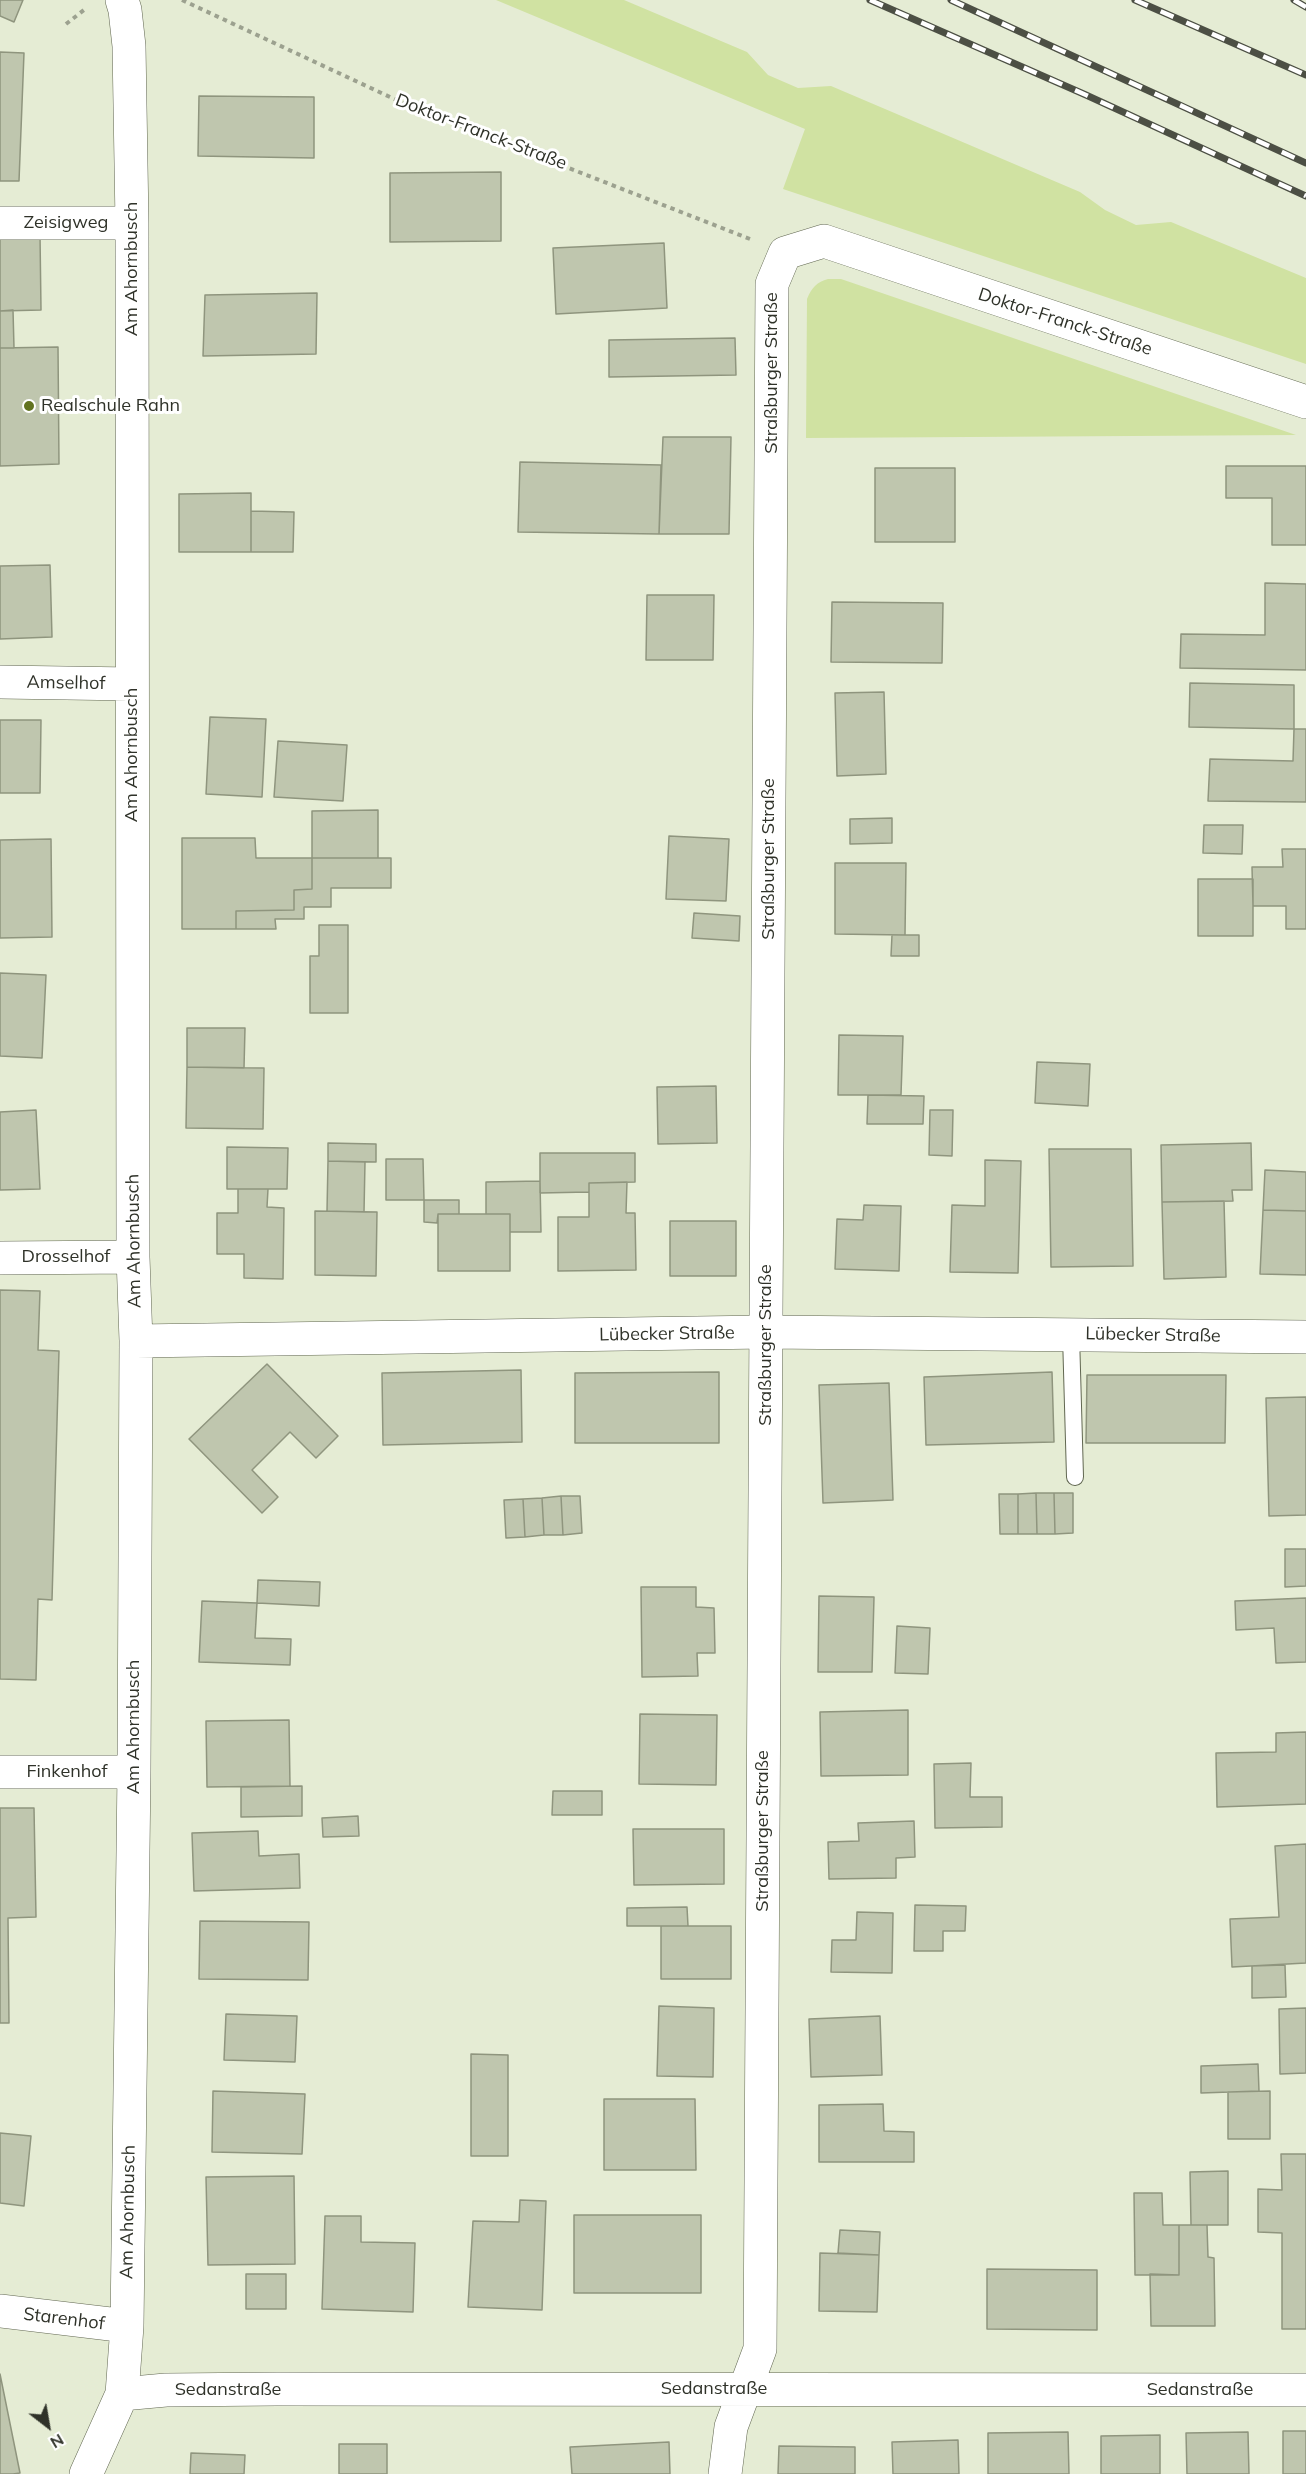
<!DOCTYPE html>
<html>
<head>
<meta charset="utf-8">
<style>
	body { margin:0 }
	#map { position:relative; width:1306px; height:2474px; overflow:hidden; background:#e5ecd4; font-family:Mulish,sans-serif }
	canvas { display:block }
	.north { position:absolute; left:18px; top:2396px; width:60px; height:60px; -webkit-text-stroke:4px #fff; paint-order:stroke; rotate:149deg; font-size:16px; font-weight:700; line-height:24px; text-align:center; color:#2f3229 }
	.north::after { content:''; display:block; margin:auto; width:21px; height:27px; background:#2f3229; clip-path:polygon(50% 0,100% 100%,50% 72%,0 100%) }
</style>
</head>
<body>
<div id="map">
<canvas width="1306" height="2474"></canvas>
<div class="north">N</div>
</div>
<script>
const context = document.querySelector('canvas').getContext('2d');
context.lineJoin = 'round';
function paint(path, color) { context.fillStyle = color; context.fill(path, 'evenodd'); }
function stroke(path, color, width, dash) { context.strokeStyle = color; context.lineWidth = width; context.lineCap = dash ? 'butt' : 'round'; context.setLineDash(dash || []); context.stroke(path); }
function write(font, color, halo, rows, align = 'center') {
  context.font = font + ' Mulish,sans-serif'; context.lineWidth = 6; context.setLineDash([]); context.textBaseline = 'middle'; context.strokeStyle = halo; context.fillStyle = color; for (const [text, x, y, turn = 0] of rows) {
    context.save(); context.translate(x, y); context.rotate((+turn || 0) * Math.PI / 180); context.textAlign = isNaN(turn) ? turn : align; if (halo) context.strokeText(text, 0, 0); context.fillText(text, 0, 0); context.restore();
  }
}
const green = new Path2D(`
	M496,0H624L747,52L768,75L798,88L831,86L1080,192L1105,210L1136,225L1171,222L1306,278V364L783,189L805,129Z
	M828,279H841L1296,435L806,438L807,299C812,287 817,282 828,279Z`);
const building = new Path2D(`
	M0,0H23L14,22L0,16Z
	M0,52L24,53L19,181H0Z
	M199,96L314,97V158L198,156Z
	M501,172V241L390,242V173Z
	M40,235L41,310L0,311V236Z
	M664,243L667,308L556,314L553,248Z
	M317,293L316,354L203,356L205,295Z
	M13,310L14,348H0V311Z
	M735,338L736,375L609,377V340Z
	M58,347L59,464L0,466V348Z
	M663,437H731L729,534H659Z
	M520,462L661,465L659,534L518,532Z
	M1226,466H1306V545H1272V498H1226Z
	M875,468H955V542H875Z
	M251,493V552H179V494Z
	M251,511L294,512L293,552H251Z
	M50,565L52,637L0,639V566Z
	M1265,583L1306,584V670L1180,668L1181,634L1265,635Z
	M647,595H714L713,660H646Z
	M832,602L943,603L942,663L831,662Z
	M1190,683L1294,685V729L1189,727Z
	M884,692L886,774L837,776L835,693Z
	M210,717L266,719L262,797L206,794Z
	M0,720H41L40,793H0Z
	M1294,729H1306V802L1208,801L1210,759L1293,761Z
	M278,741L347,745L343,801L274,797Z
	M378,810V858H312V811Z
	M892,818V843L850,844V819Z
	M1204,825H1243L1242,854L1203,853Z
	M669,836L729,839L726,901L666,899Z
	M182,838H255L256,858H312V889L294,890V910L236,911V929H182Z
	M51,839L52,937L0,938V840Z
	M1282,849H1306V929H1286V906H1253L1252,867H1283Z
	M312,858H391V888H331V907H304V919H275L276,929H236V911L294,910V890L312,889Z
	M835,863H906L905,935L835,934Z
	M1198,879H1253V936H1198Z
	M694,913L740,916L739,941L692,938Z
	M319,925H348V1013H310V956H319Z
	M892,935H919V956H891Z
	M0,973L46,975L42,1058L0,1056Z
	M187,1028H245L244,1068L187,1067Z
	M839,1035L903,1036L901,1095H838Z
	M1037,1062L1090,1064L1088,1106L1035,1103Z
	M187,1067L264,1068L263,1129L186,1128Z
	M716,1086L717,1143L658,1144L657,1087Z
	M868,1095L924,1096L923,1124H867Z
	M36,1110L40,1189L0,1190V1112Z
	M930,1110H953L952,1156L929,1155Z
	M328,1143L376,1144V1162L328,1161Z
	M1251,1143L1252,1190H1232L1233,1201L1162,1202L1161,1145Z
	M227,1147L288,1148L287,1189H227Z
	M1049,1149H1131L1133,1266L1051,1267Z
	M540,1153H635V1182L589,1183V1192L540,1193Z
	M386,1159H423L424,1200H386Z
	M985,1160L1021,1161L1018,1273L950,1272L952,1205L985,1206Z
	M328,1161L365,1162L364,1212L327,1211Z
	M1265,1170L1306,1172V1211L1263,1210Z
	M540,1181L541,1232H510V1214H486V1182Z
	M627,1182L626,1213H635L636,1270L558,1271V1217H589V1183Z
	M238,1189H268L267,1207L284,1208L283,1279L244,1278V1254H217V1213H238Z
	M424,1200H459V1214H438L437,1223L424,1222Z
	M1224,1201L1226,1277L1164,1279L1162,1202Z
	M864,1205L901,1206L899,1271L835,1269L837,1219L863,1220Z
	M1263,1210L1306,1211V1275L1260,1274Z
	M315,1211L377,1212L376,1276L315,1275Z
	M438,1214H510V1271H438Z
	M670,1221H736V1276H670Z
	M0,1290L40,1291L38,1350L59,1351L52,1600L38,1599L36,1680L0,1679Z
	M267,1364L338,1436L316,1458L290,1432L252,1470L278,1497L262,1513L189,1439Z
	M521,1370L522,1442L383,1445L382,1373Z
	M719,1372V1443H575V1373Z
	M1052,1372L1054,1442L926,1445L924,1377Z
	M1087,1375H1226L1225,1443H1086Z
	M889,1383L893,1500L823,1503L819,1385Z
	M1306,1397V1515L1269,1516L1266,1398Z
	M1036,1493H1054L1055,1534H1037Z
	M1036,1493L1037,1534H1018V1494Z
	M1054,1493H1073V1533L1055,1534Z
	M999,1494H1018V1534H1000Z
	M561,1496L563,1535H544L542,1498Z
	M561,1496H580L582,1533L563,1535Z
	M542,1498L544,1535L525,1537L523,1499Z
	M523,1499L525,1537L506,1538L504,1500Z
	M1285,1549H1306V1586L1285,1587Z
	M258,1580L320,1582L319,1606L257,1603Z
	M641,1587H696V1607L714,1608L715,1653H697L698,1676L642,1677Z
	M819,1596L874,1597L872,1672H818Z
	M1306,1598V1662L1276,1663L1274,1628L1236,1630L1235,1601Z
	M202,1601L257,1603L255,1638L291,1639L290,1665L199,1662Z
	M897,1626L930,1628L928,1674L895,1673Z
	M908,1710V1775L821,1776L820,1712Z
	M640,1714L717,1715L716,1785L639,1784Z
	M289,1720L290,1786L207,1787L206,1721Z
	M1306,1732V1804L1217,1807L1216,1753L1276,1752V1733Z
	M971,1763L970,1797H1002V1827L935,1828L934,1764Z
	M302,1786V1816L241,1817V1787Z
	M553,1791H602V1815H552Z
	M0,1808H34L36,1917L8,1918L9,2023H0Z
	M358,1816L359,1836L323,1837L322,1818Z
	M914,1821L915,1857L896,1858V1878L829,1879L828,1842L859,1841L858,1823Z
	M633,1829H724V1884L634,1885Z
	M258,1831L259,1856L299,1854L300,1888L194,1891L192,1833Z
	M1306,1844V1963L1232,1967L1230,1919L1279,1917L1275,1846Z
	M915,1905L966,1906L965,1931H943V1951H914Z
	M687,1907L688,1926H627V1908Z
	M857,1912L893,1913L892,1973L831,1972L832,1940H856Z
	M200,1921L309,1922L308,1980L199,1979Z
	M661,1926H731V1979H661Z
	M1285,1965L1286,1997L1252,1998V1966Z
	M659,2006L714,2008L713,2077L657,2076Z
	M1306,2008V2073L1280,2074L1279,2009Z
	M226,2014L297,2016L295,2062L224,2060Z
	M880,2016L882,2075L811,2077L809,2019Z
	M471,2054L508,2055V2156H471Z
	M1258,2064L1259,2091L1201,2093V2066Z
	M213,2091L305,2094L302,2154L212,2152Z
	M1270,2091V2139H1228V2092Z
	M604,2099H695L696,2170H604Z
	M883,2104L884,2131L914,2132V2162H819V2105Z
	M0,2133L31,2136L24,2206L0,2203Z
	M1281,2154H1306V2329H1282V2233L1258,2232V2189L1282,2190Z
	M1228,2171V2225H1191L1190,2172Z
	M294,2176L295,2264L208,2265L206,2177Z
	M1134,2193H1162L1163,2225H1179V2275H1135Z
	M520,2200L546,2201L542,2310L468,2307L473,2221L519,2222Z
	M574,2215H701V2293H574Z
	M325,2216H361V2242L415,2243L413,2312L322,2309Z
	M1179,2225H1207L1208,2257L1214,2258L1215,2326H1151L1150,2274L1179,2275Z
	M840,2230L880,2232L879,2255L838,2253Z
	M820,2253L879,2255L877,2312L819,2311Z
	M987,2269L1097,2270V2330L987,2329Z
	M246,2274H286V2309H246Z
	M0,2374L20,2473L13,2474H0Z
	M1283,2431H1306V2474H1283Z
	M1068,2432L1069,2474H988V2433Z
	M1248,2432L1249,2474H1187L1186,2433Z
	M1160,2435V2474H1101V2436Z
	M958,2440L959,2474H893L892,2442Z
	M669,2442L670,2474H572L570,2447Z
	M339,2444H387V2474H339Z
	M779,2446L855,2447V2474H778Z
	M191,2453L245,2455L244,2474H190Z`);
const path = new Path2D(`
	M182,0L405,104L750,239
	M66,24L84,10`);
const lane = new Path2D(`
	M1071,1335L1075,1477`);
const street = new Path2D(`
	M0,223H132
	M0,682L132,684
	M0,1258L133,1257
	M136,1341L766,1332L1306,1337
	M0,1772H134
	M0,2311L127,2326
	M122,2394L166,2390L277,2389L1306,2390
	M86,2474L122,2394L127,2326L134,1772L136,1341L133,1257L132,223L129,46L125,10L122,0
	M725,2474L731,2427L760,2349L772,284L785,253L824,241L1306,402`);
const rail = new Path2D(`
	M870,0L1086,95L1306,196
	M951,0L1306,163
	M1135,0L1306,75
	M1294,0L1306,7`);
const markers = [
	[29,406,6,"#627320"]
];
const streetNames = [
	["Doktor-Franck-Straße",481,132,21],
	["Zeisigweg",66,223],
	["Am Ahornbusch",132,269,-90],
	["Doktor-Franck-Straße",1065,322,18],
	["Straßburger Straße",772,373,-90],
	["Amselhof",66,683,1],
	["Am Ahornbusch",132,755,-90],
	["Straßburger Straße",769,859,-90],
	["Am Ahornbusch",134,1241,-91],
	["Drosselhof",66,1257],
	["Lübecker Straße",667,1334,-1],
	["Lübecker Straße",1153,1335,1],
	["Straßburger Straße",766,1345,-90],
	["Am Ahornbusch",134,1727,-90],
	["Finkenhof",67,1772],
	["Straßburger Straße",763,1831,-90],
	["Am Ahornbusch",128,2212,-89],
	["Starenhof",64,2319,7],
	["Sedanstraße",714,2389],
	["Sedanstraße",228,2390],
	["Sedanstraße",1200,2390]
];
const poiNames = [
	["Realschule Rahn",41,406]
];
paint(green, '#d0e2a2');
paint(building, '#bfc6ae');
stroke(building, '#8f957e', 1.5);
stroke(lane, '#616751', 18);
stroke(street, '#616751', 34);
stroke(path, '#9ca18f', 4, [4.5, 4.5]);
stroke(lane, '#fff', 16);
stroke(street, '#fff', 33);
stroke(rail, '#4c4f44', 7);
stroke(rail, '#fff', 4.5, [14]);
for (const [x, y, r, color] of markers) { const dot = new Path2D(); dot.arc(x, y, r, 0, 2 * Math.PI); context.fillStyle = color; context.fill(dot); stroke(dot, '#fff', 2); }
write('18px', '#2f3229', '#fff', streetNames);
write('18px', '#2f3229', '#fff', poiNames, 'left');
</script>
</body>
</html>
